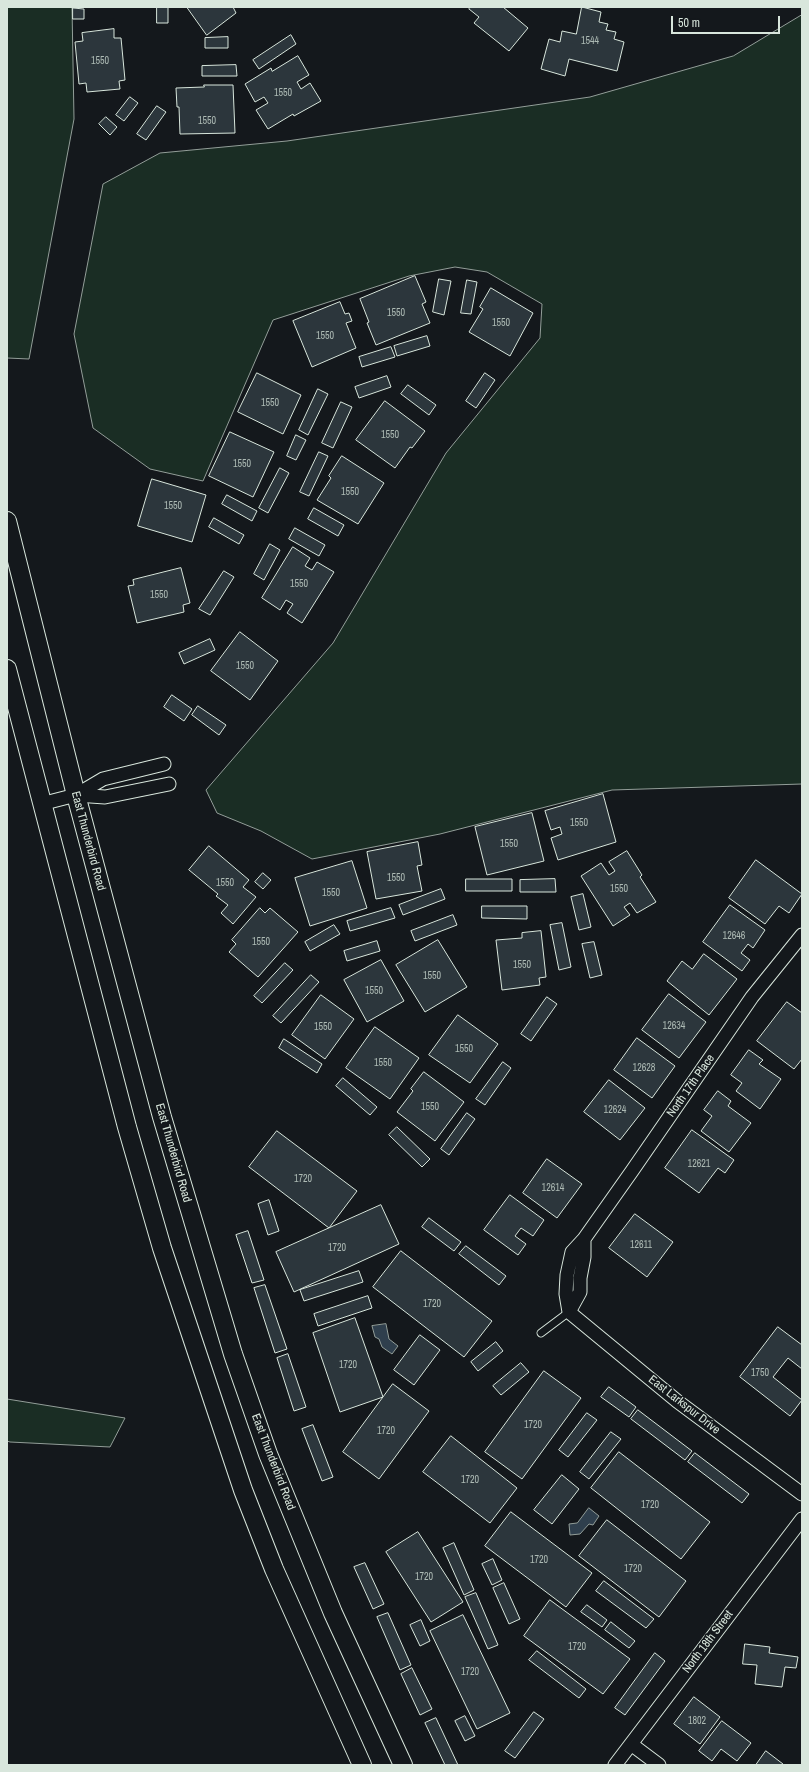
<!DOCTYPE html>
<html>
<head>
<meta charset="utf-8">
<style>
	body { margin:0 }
	#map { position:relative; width:809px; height:1772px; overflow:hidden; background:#14181c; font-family:"Archivo Narrow",sans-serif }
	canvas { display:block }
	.frame { position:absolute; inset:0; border:8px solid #d8e6dc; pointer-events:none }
	.scale { position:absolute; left:671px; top:16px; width:109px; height:18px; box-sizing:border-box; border:2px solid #d8e6dc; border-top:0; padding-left:5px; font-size:12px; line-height:14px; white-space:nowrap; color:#d8e6dc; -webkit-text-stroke:3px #14181c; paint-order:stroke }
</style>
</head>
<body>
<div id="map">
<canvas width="809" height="1772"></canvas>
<div class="frame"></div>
<div class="scale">50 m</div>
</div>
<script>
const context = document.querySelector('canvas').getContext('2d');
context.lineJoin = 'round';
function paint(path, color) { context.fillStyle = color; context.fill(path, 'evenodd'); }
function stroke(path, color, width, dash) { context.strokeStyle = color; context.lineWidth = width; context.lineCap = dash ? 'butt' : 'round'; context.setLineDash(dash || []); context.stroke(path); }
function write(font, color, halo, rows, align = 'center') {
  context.font = font + ' "Archivo Narrow",sans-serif'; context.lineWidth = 3; context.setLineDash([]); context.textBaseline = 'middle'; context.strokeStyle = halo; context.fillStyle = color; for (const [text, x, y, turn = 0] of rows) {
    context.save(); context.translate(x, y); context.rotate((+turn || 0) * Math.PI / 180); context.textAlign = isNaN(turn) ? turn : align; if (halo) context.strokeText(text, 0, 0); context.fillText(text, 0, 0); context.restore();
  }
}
const green = new Path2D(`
	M7,7H72L74,119L29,359L7,358Z
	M802,15V784L612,790L440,834L312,859L261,831L217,813L206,790L333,643L446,453L540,338L542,304L487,272L455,267L409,276L273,320L203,481L150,469L93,428L74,334L103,184L160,153L287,141L590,97L733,56Z
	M7,1399L125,1418L110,1447L10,1442L7,1441Z`);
const water = new Path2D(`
	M386,1324L389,1339L398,1346L392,1354L382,1347L379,1339L375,1337L372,1326Z
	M589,1508L599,1516L593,1525L589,1524L580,1534L570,1535L569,1524L577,1523Z`);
const building = new Path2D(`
	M157,7H168V23H157Z
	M187,7H233L236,13L207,35Z
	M471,7H503L528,28L509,51L474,23L479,17L469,9Z
	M582,7L601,12L599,22L608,24L606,30L616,32L614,39L624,42L617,71L569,59L565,76L541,69L549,39L560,42L562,31L576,34Z
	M73,8L84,9V19H73Z
	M114,29V38H121L125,80L119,81L120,89L87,92L86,83L79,84L75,42L83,41L82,33Z
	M291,35L296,44L259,69L253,60Z
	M228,37V48H205V38Z
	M298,56L309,75L297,82L301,89L310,83L321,101L294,116L293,114L268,129L256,110L268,103L264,97L255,102L245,84L271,68L272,71Z
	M236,65L237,76H202V66Z
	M204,85H233L235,133L180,134L179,107H177L176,88L204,87Z
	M130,97L138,103L124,121L116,115Z
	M157,106L166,112L146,140L137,134Z
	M106,117L117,127L110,135L99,124Z
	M415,276L426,302L422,304L430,323L376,345L367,323L369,322L360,299Z
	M439,279L451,281L444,315L433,312Z
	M467,280L477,282L471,314L461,313Z
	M491,288L533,313L510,356L469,332L483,309L480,307Z
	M340,302L345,314L349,313L352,321L346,323L356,348L312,367L293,321Z
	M427,336L430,346L397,356L394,346Z
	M391,347L395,357L362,367L359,357Z
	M257,373L301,395L283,434L238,412Z
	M485,373L495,380L476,408L466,401Z
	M387,376L391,387L359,398L355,387Z
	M408,385L436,405L429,415L401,394Z
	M318,389L328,394L308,435L299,430Z
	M385,401L425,431L412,448L410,447L395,468L356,440Z
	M341,402L352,407L333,448L322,443Z
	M230,432L274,452L253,497L209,476Z
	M296,435L306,440L296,460L287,456Z
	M319,452L328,456L309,496L300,492Z
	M342,456L384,483L358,524L317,500L331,478L329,476Z
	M280,468L289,473L268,513L259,508Z
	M152,479L206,495L192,542L138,526Z
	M227,495L257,511L252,521L222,504Z
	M314,508L344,525L338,536L308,519Z
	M214,518L244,535L239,544L209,527Z
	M295,528L325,545L319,556L289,539Z
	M270,544L280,550L264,580L254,574Z
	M293,547L310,558L305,566L312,570L317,562L334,572L302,623L287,613L293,604L286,600L280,610L262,598Z
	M181,568L190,603L183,605L184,612L137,623L128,586L134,585L133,580Z
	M224,571L234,577L210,615L199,609Z
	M240,632L278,661L250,700L211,671Z
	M210,639L215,650L184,664L179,653Z
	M172,695L192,709L184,721L164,707Z
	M198,706L226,725L219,735L192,715Z
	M603,794L616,842L558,860L551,838L562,834L560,827L551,830L545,811Z
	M532,813L544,861L487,875L475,827Z
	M418,842L422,865L417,866L422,891L376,899L367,852Z
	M209,846L249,880L243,887L256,897L233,924L221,913L228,905L216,896L218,894L189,870Z
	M627,851L642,875L640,877L656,902L637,913L630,903L624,907L630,915L613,926L581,876L601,863L609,875L615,871L609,862Z
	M756,860L802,894L789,913L779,906L765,924L729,898Z
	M352,861L367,908L310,926L295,878Z
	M263,873L271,880L263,889L255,882Z
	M466,879H512V891H466Z
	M555,879L556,892H520V880Z
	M441,889L445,899L403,915L399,905Z
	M583,894L591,927L579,930L571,897Z
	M730,905L765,930L753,948L748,944L741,953L750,960L742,971L703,942Z
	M482,906H527V919L482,918Z
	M260,908L265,913L270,908L298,932L258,977L229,952L236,944L232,940Z
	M391,908L395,918L350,931L347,921Z
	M453,915L457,925L415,941L411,931Z
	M562,923L571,967L559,970L550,925Z
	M334,925L340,934L310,951L305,942Z
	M541,931L546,977L539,978L540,985L502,990L496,940L522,938V933Z
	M438,940L467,987L425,1012L396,965Z
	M377,941L380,951L347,961L344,951Z
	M594,942L602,975L590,978L582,944Z
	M704,954L737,979L709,1015L667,981L682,961L692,969Z
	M381,960L404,1001L367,1022L344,980Z
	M285,963L293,970L262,1003L254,996Z
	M311,975L319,982L281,1023L273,1016Z
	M669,994L706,1022L679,1058L642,1030Z
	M321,995L354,1019L325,1059L292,1035Z
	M547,997L557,1004L531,1041L521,1034Z
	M787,1002L802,1013V1059L794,1069L757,1041Z
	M458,1015L498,1044L470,1083L429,1055Z
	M375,1027L419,1058L390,1099L346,1068Z
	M637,1038L675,1066L652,1098L614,1070Z
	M284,1039L322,1064L317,1073L279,1048Z
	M749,1050L763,1060L759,1064L781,1079L760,1109L736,1091L742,1083L731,1075Z
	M503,1062L511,1068L485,1105L476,1099Z
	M424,1072L464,1102L435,1141L397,1112L413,1091L411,1089Z
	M343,1078L377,1107L370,1115L336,1086Z
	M609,1080L645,1108L620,1140L584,1112Z
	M718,1091L731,1101L728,1106L751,1123L729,1152L701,1131L712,1116L704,1110Z
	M467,1113L475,1119L449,1155L441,1149Z
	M397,1127L430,1159L422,1167L389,1135Z
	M692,1130L734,1160L725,1173L718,1168L699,1193L665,1168Z
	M277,1131L357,1191L329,1228L249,1167Z
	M547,1159L582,1184L557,1218L523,1193Z
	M510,1195L544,1220L533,1236L521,1228L515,1236L526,1244L518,1255L484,1230Z
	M269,1200L279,1231L268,1235L258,1204Z
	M381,1205L399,1244L294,1292L276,1252Z
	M635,1214L673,1242L647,1277L609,1248Z
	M429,1218L461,1242L454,1251L422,1227Z
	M248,1231L264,1280L252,1283L236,1235Z
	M466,1246L506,1276L499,1285L459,1254Z
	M401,1251L492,1321L464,1357L373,1287Z
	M359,1271L363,1282L304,1301L300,1290Z
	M265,1285L287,1349L275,1353L254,1288Z
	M368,1296L372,1308L318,1326L314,1314Z
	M355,1318L383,1397L340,1412L313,1333Z
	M778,1327L802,1345V1369L788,1358L773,1377L802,1400L790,1416L740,1377Z
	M420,1335L440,1350L414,1385L394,1370Z
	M496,1342L503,1351L478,1371L471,1362Z
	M288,1354L306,1407L294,1411L277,1358Z
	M521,1363L529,1372L501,1395L493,1386Z
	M544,1371L581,1398L522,1479L485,1452Z
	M393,1384L429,1411L379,1479L343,1452Z
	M609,1387L636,1407L629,1417L601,1397Z
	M638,1410L692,1451L685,1460L631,1419Z
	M587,1413L597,1420L568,1457L559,1450Z
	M313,1425L333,1477L322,1481L302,1429Z
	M611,1432L621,1439L589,1479L580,1472Z
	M451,1436L517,1488L490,1523L423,1472Z
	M619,1452L710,1522L681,1559L591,1488Z
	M695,1453L749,1494L742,1503L688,1462Z
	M562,1475L579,1489L552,1524L534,1510Z
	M511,1512L592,1573L566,1607L485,1546Z
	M607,1520L686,1581L659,1617L579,1556Z
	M418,1532L463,1602L431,1622L386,1552Z
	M454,1543L474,1590L464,1595L443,1548Z
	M493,1559L502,1580L492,1585L482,1564Z
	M365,1563L384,1604L373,1609L354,1567Z
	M604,1581L654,1619L646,1628L596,1591Z
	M504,1583L520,1619L509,1624L493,1588Z
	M476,1593L498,1645L488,1649L465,1597Z
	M550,1600L630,1659L603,1694L524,1636Z
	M587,1605L607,1620L602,1627L581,1612Z
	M388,1613L411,1665L400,1670L377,1617Z
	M463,1615L510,1713L477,1729L430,1631Z
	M421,1620L430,1641L420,1646L410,1625Z
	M611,1622L635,1641L629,1648L605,1630Z
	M745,1644L770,1647L769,1653L798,1657L796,1668L785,1667L782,1687L755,1684L757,1665L743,1664Z
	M537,1651L586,1689L579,1698L529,1660Z
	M655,1653L665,1661L625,1715L615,1708Z
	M412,1668L432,1709L420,1715L401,1674Z
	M694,1697L720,1717L700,1744L674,1724Z
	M534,1712L544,1719L515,1758L505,1751Z
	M465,1716L475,1736L465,1741L455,1721Z
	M436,1718L458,1765H445L425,1723Z
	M722,1721L751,1743L737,1761L721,1749L712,1761L699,1751Z
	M766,1751L783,1764V1765H756Z`);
const service = new Path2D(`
	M541,1333L569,1312`);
const minor = new Path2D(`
	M76,795L105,797L169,784
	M41,804L76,795L103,779L164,764
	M569,1312L566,1294L567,1275L572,1252L584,1239L632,1171L752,997L802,935
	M569,1312L677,1401L802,1494
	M569,1312L580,1292V1278L584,1257V1239
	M631,1744L659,1765
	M615,1765L802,1519`);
const secondary = new Path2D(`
	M7,521L76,795L162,1117L233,1354L268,1454L333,1613L403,1765
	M7,669L127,1127L162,1248L243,1490L274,1569L362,1765`);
const numberNames = [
	["1544",590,41],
	["1550",100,61],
	["1550",283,93],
	["1550",207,121],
	["1550",396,313],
	["1550",501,323],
	["1550",325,336],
	["1550",270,403],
	["1550",390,435],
	["1550",242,464],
	["1550",350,492],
	["1550",173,506],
	["1550",299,584],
	["1550",159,595],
	["1550",245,666],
	["1550",579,823],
	["1550",509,844],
	["1550",396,878],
	["1550",225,883],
	["1550",619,889],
	["1550",331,893],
	["12646",734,936],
	["1550",261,942],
	["1550",522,965],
	["1550",432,976],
	["1550",374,991],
	["12634",674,1026],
	["1550",323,1027],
	["1550",464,1049],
	["1550",383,1063],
	["12628",644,1068],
	["1550",430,1107],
	["12624",615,1110],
	["12621",699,1164],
	["1720",303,1179],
	["12614",553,1188],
	["12611",641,1245],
	["1720",337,1248],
	["1720",432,1304],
	["1720",348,1365],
	["1750",760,1373],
	["1720",533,1425],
	["1720",386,1431],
	["1720",470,1480],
	["1720",650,1505],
	["1720",539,1560],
	["1720",633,1569],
	["1720",424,1577],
	["1720",577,1647],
	["1720",470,1672],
	["1802",697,1721]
];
const streetNames = [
	["East Thunderbird Road",88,841,75],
	["North 17th Place",691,1086,-55],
	["East Thunderbird Road",173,1153,74],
	["East Larkspur Drive",684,1405,38],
	["East Thunderbird Road",273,1462,69],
	["North 18th Street",708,1642,-53]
];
paint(green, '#1a2d24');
stroke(green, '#939e99', 1);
paint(water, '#2f3f4d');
stroke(water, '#939e99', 1);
paint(building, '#2c363c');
stroke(building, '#d8e6dc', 1);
stroke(service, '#d8e6dc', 9);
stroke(minor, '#d8e6dc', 15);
stroke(secondary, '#d8e6dc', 20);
stroke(service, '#14181c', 7);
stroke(minor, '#14181c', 13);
stroke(secondary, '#14181c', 18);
write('10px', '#adbab4', null, numberNames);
write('12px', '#d8e6dc', '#14181c', streetNames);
</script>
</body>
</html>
